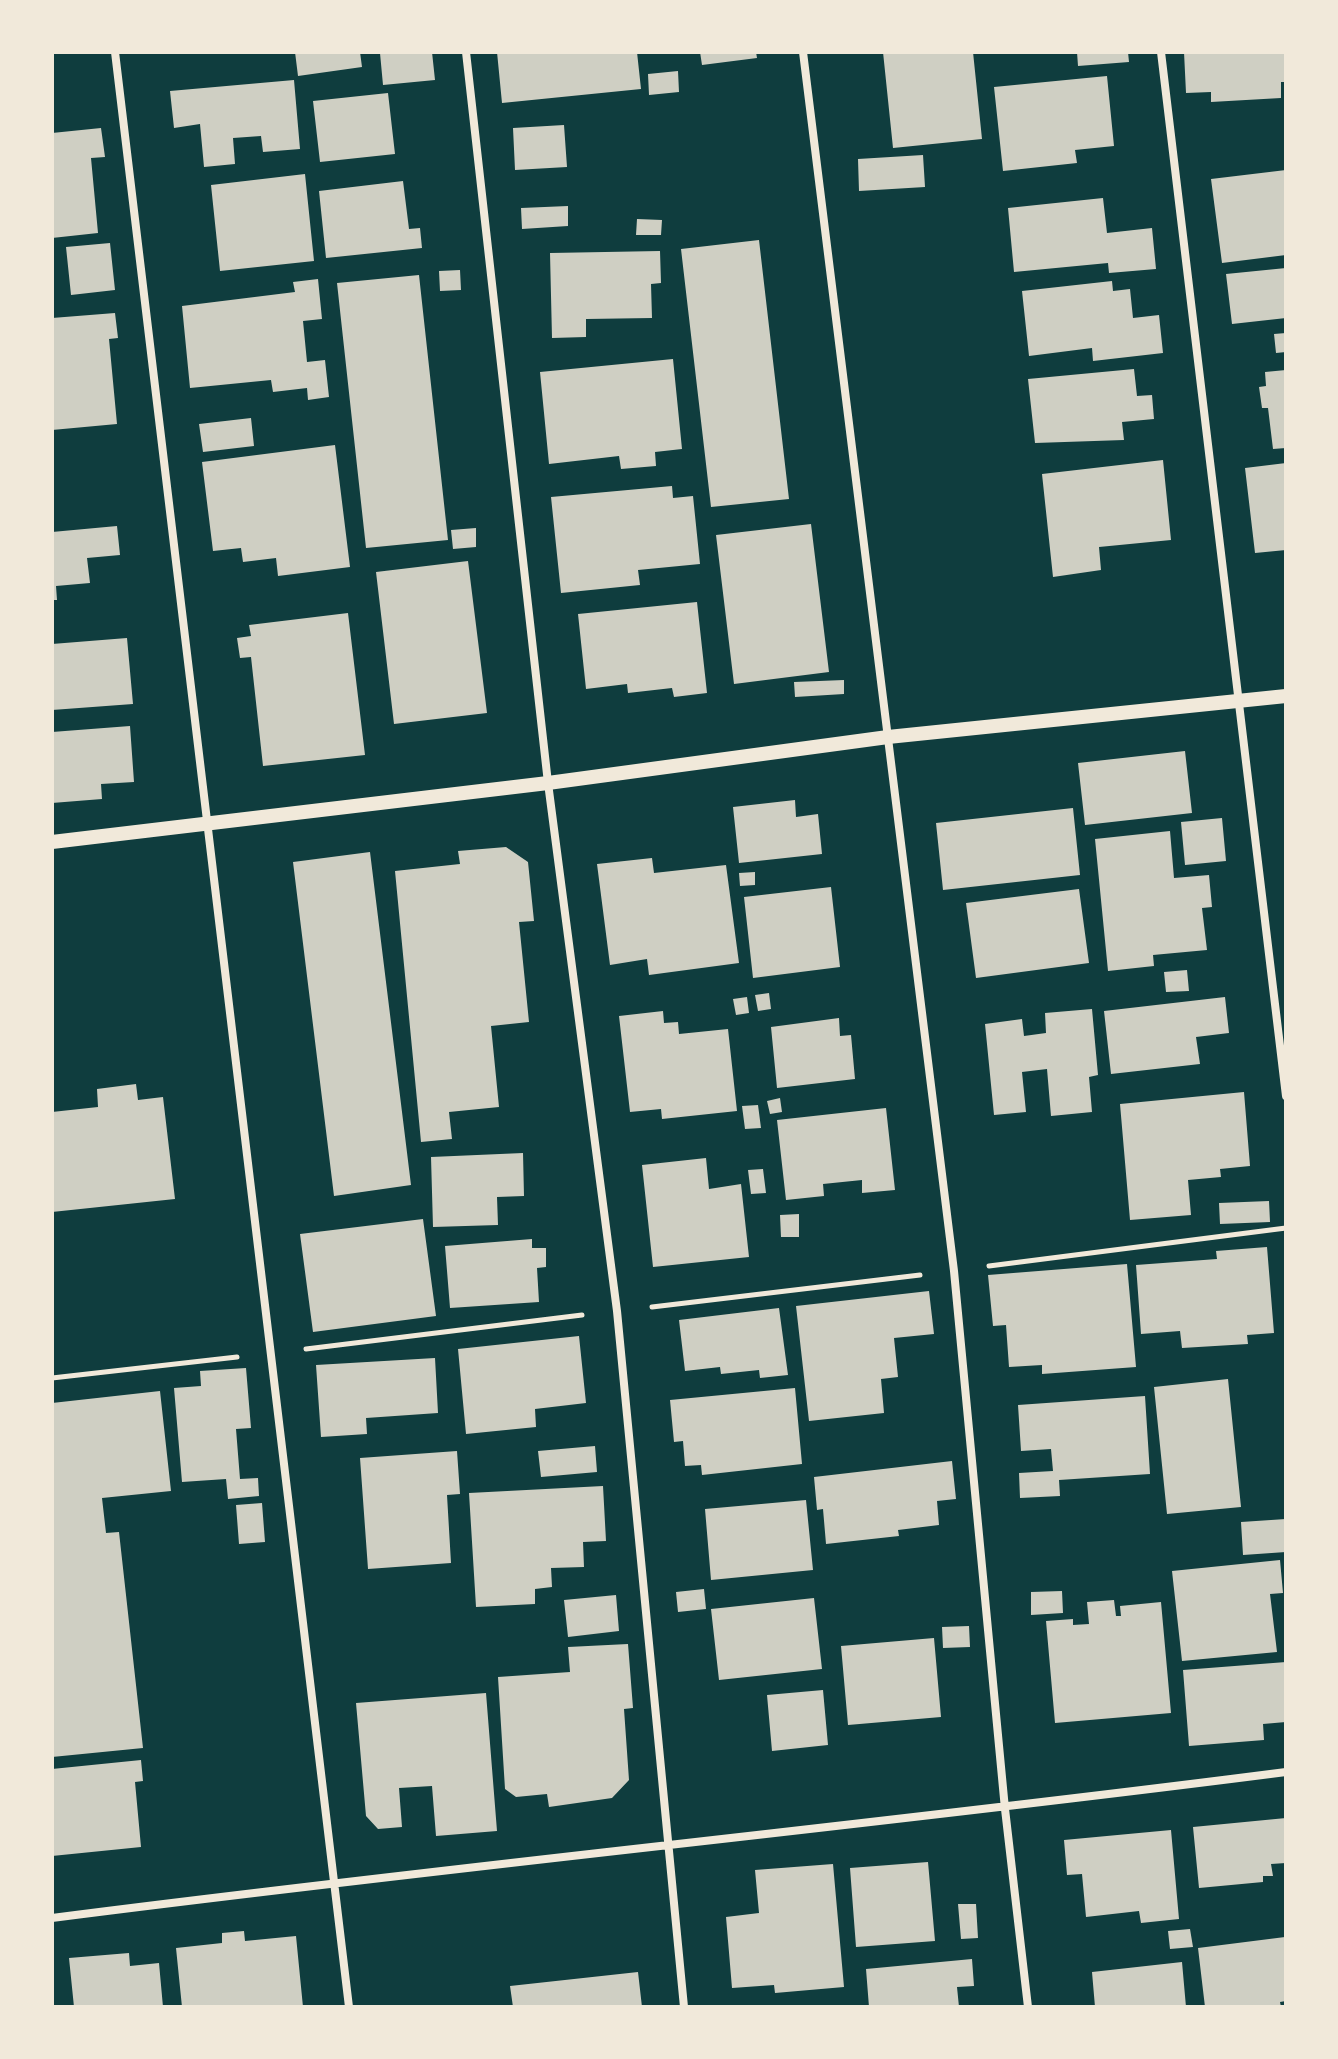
<!DOCTYPE html>
<html>
<head>
<meta charset="utf-8">
<style>
	body { margin:0 }
	#map { position:relative; width:1338px; height:2059px; overflow:hidden; background:#0f3d3e; font-family:"Archivo Narrow",sans-serif }
	canvas { display:block }
	.frame { position:absolute; inset:0; border:54px solid #f1e9da; pointer-events:none }
</style>
</head>
<body>
<div id="map">
<canvas width="1338" height="2059"></canvas>
<div class="frame"></div>
</div>
<script>
const context = document.querySelector('canvas').getContext('2d');
context.lineJoin = 'round';
function paint(path, color) { context.fillStyle = color; context.fill(path, 'evenodd'); }
function stroke(path, color, width, dash) { context.strokeStyle = color; context.lineWidth = width; context.lineCap = dash ? 'butt' : 'round'; context.setLineDash(dash || []); context.stroke(path); }
const building = new Path2D(`
	M295,52H360L362,67L298,76Z
	M432,52L435,80L383,85L380,53Z
	M497,52H637L641,89L502,103Z
	M700,52H756L757,58L702,65Z
	M883,52H973L982,139L893,148Z
	M1077,52H1128L1129,62L1078,66Z
	M1184,52H1286V82H1281V98L1211,102V92L1186,93Z
	M678,71L679,92L649,95L648,74Z
	M1107,76L1114,146L1075,150L1077,163L1003,171L994,87Z
	M294,80L300,149L263,152L261,136L233,138L235,164L204,167L200,124L174,128L170,91Z
	M388,93L395,154L320,162L313,101Z
	M564,125L567,167L515,170L513,128Z
	M101,128L105,157L91,158L98,233L52,238V133Z
	M923,155L925,187L859,191L858,159Z
	M1286,170V255L1222,263L1211,179Z
	M305,174L314,261L220,271L211,185Z
	M403,181L409,229L420,228L422,248L326,258L319,191Z
	M1103,198L1107,233L1152,228L1156,269L1109,273L1108,263L1014,272L1008,208Z
	M568,206V226L522,229L521,208Z
	M637,219L662,220L661,235H636Z
	M759,240L789,499L711,507L681,249Z
	M110,243L115,290L71,295L66,247Z
	M660,251L661,283L651,284L652,318L586,319V337L552,338L550,253Z
	M1286,268V318L1232,324L1226,274Z
	M460,270L461,290L440,291L439,271Z
	M419,275L448,540L366,548L337,283Z
	M318,279L322,319L303,321L307,362L325,360L329,397L308,400L307,388L273,392L271,380L190,388L182,306L295,292L293,282Z
	M1112,281L1113,291L1130,289L1133,318L1159,315L1163,353L1093,361L1092,348L1029,356L1022,291Z
	M115,313L118,338L109,339L117,424L52,430V318Z
	M1286,333V352L1276,353L1274,334Z
	M673,359L682,449L655,452L656,466L621,469L619,456L549,464L540,372Z
	M1134,369L1137,396L1152,395L1154,419L1122,422L1124,440L1035,443L1028,379Z
	M1286,370V448L1273,449L1268,408H1262L1259,387L1266,386L1265,372Z
	M251,418L254,446L203,452L199,424Z
	M335,445L350,567L278,576L276,558L243,562L241,548L213,551L202,462Z
	M1163,460L1171,540L1099,547L1101,570L1053,577L1042,474Z
	M1286,463V550L1255,553L1245,468Z
	M672,486L673,498L693,496L700,564L638,570L640,585L561,593L551,497Z
	M811,524L829,672L734,684L716,535Z
	M117,526L120,555L87,558L90,583L56,586L57,600H52V532Z
	M476,528V547L453,549L451,530Z
	M468,561L487,713L394,724L376,572Z
	M697,602L707,693L674,697L672,688L628,693L627,684L586,689L578,614Z
	M348,613L365,755L263,766L251,657L240,658L237,638L251,636L249,625Z
	M127,638L133,704L52,710V644Z
	M844,680V694L795,697L794,682Z
	M130,726L134,782L101,784L102,799L52,803V732Z
	M1185,751L1192,813L1085,825L1078,763Z
	M795,800L796,817L818,814L822,854L739,863L733,807Z
	M1073,808L1080,875L943,890L936,823Z
	M1222,818L1226,861L1185,865L1181,822Z
	M1170,831L1174,878L1209,875L1212,907L1202,908L1207,950L1153,955L1154,966L1108,971L1095,839Z
	M506,847L528,862L534,921L519,922L529,1022L491,1026L499,1107L449,1112L452,1139L421,1142L395,871L460,864L458,851Z
	M370,852L411,1185L334,1196L293,862Z
	M652,858L654,873L726,865L739,963L649,975L647,959L610,965L597,864Z
	M755,872V885L740,886L739,873Z
	M831,887L840,967L753,978L744,897Z
	M1079,889L1089,963L976,978L966,903Z
	M1187,970L1189,991L1166,992L1164,972Z
	M769,993L771,1009L758,1011L755,995Z
	M747,997L749,1013L736,1015L733,999Z
	M1225,997L1229,1033L1196,1037L1200,1064L1111,1074L1104,1011Z
	M1092,1009L1098,1075L1089,1077L1092,1112L1051,1116L1047,1069L1022,1072L1026,1112L994,1115L985,1024L1022,1019L1024,1036L1046,1033L1045,1013Z
	M663,1011L664,1023L678,1022L679,1034L728,1029L737,1111L662,1119L661,1109L630,1112L619,1016Z
	M839,1018L840,1036L851,1035L855,1079L777,1088L771,1027Z
	M136,1084L138,1100L163,1097L175,1199L52,1212V1112L98,1107L97,1089Z
	M1244,1092L1250,1166L1220,1169L1221,1177L1188,1180L1191,1215L1130,1220L1120,1104Z
	M780,1098L782,1112L770,1114L767,1101Z
	M758,1105L761,1128L745,1129L742,1106Z
	M886,1108L895,1190L862,1193V1180L823,1184L824,1196L786,1200L777,1120Z
	M523,1153L524,1196L497,1197L498,1225L433,1227L431,1157Z
	M706,1158L709,1189L741,1184L749,1257L653,1267L642,1165Z
	M763,1169L766,1193L751,1194L748,1170Z
	M1269,1201L1270,1222L1220,1224L1219,1203Z
	M799,1214V1237H781L780,1215Z
	M423,1219L436,1316L313,1332L300,1234Z
	M532,1239V1248H546V1267L537,1268L539,1302L450,1308L445,1246Z
	M1267,1247L1274,1333L1247,1335L1248,1344L1182,1348L1180,1331L1141,1334L1136,1265L1217,1259L1216,1251Z
	M1127,1264L1136,1367L1042,1374V1365L1009,1367L1006,1325L993,1326L988,1275Z
	M929,1291L934,1334L894,1338L898,1377L881,1379L884,1413L809,1421L796,1306Z
	M779,1308L788,1375L760,1378L759,1370L721,1374L720,1367L685,1371L679,1320Z
	M579,1336L586,1403L535,1409L536,1427L466,1434L458,1349Z
	M435,1358L438,1413L366,1418L367,1434L321,1437L316,1365Z
	M246,1368L251,1428L236,1429L240,1479L258,1478L259,1496L228,1499L226,1479L182,1482L174,1388L201,1386L200,1371Z
	M1228,1379L1241,1507L1167,1514L1154,1387Z
	M795,1388L802,1464L702,1475L701,1465L685,1466L683,1441L674,1442L670,1400Z
	M160,1391L171,1491L102,1498L106,1533L119,1532L143,1748L52,1757V1403Z
	M1145,1396L1150,1474L1059,1480L1060,1496L1020,1498L1019,1473L1053,1471L1051,1449L1021,1451L1018,1405Z
	M595,1446L597,1472L541,1477L538,1451Z
	M457,1451L460,1494L447,1495L451,1563L368,1569L360,1458Z
	M952,1461L956,1499L937,1501L939,1525L898,1530L899,1536L826,1544L823,1509L817,1510L814,1477Z
	M603,1486L606,1541L583,1542L584,1567L551,1568L552,1587L535,1589V1604L476,1607L469,1493Z
	M806,1500L813,1570L711,1580L705,1509Z
	M262,1503L265,1542L239,1544L236,1505Z
	M1286,1519V1552L1243,1555L1241,1522Z
	M1280,1560L1283,1593L1270,1594L1277,1652L1182,1661L1172,1571Z
	M704,1589L706,1609L678,1612L676,1592Z
	M1062,1591L1063,1613L1031,1615V1592Z
	M616,1595L619,1631L568,1637L564,1600Z
	M814,1598L822,1669L719,1680L711,1609Z
	M1114,1600L1116,1616H1121L1120,1606L1161,1602L1171,1713L1055,1723L1046,1621L1073,1619V1625L1089,1624L1087,1602Z
	M969,1626L970,1647L943,1648L942,1627Z
	M934,1638L941,1717L848,1725L841,1646Z
	M628,1644L633,1708L624,1709L629,1780L612,1798L549,1807L547,1794L516,1797L505,1789L498,1677L570,1672L568,1647Z
	M1286,1662V1722L1263,1724L1264,1740L1189,1746L1183,1670Z
	M823,1690L828,1745L772,1751L767,1695Z
	M486,1693L497,1831L436,1836L432,1786L399,1788L402,1827L378,1829L366,1816L356,1703Z
	M141,1760L143,1781L135,1782L141,1847L52,1856V1769Z
	M1286,1818V1863L1271,1864L1273,1876H1263V1882L1199,1888L1193,1827Z
	M1171,1830L1179,1919L1141,1923L1139,1911L1086,1917L1082,1874L1067,1875L1064,1840Z
	M928,1862L935,1941L856,1947L850,1868Z
	M833,1864L844,1987L775,1993L774,1985L732,1988L726,1917L759,1913L755,1870Z
	M958,1904H976L978,1938L961,1939Z
	M1190,1929L1193,1947L1170,1949L1168,1931Z
	M244,1931L245,1941L296,1936L303,2007H182L176,1948L222,1943V1933Z
	M1285,1937L1286,2001L1280,2002L1281,2007H1205L1198,1948Z
	M129,1953L130,1966L159,1963L163,2007H74L69,1958Z
	M972,1959L974,1986L957,1987L959,2007H869L866,1969Z
	M1182,1962L1186,2007H1095L1092,1972Z
	M638,1972L642,2007H513L510,1986Z`);
const path = new Path2D(`
	M989,1266L1286,1228
	M652,1307L920,1275
	M306,1349L582,1315
	M52,1378L237,1357`);
const minor = new Path2D(`
	M115,52L349,2007
	M466,52L548,783L617,1311L684,2007
	M803,52L954,1271L1005,1809L1028,2007
	M1161,52L1286,1096
	M52,1918C463,1865 875,1825 1286,1772`);
const tertiary = new Path2D(`
	M52,842L548,783L888,737L1286,696`);
paint(building, '#cfcfc3');
stroke(path, '#f1e9da', 5);
stroke(minor, '#f1e9da', 8);
stroke(tertiary, '#f1e9da', 14);
</script>
</body>
</html>
